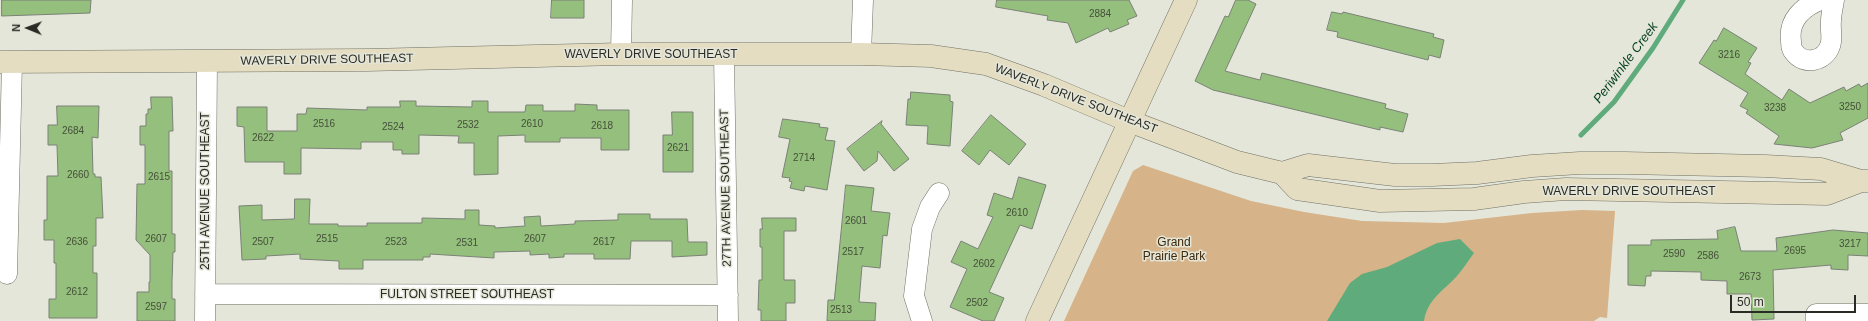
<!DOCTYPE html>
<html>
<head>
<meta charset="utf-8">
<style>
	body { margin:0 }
	#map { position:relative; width:1868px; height:321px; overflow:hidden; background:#e4e6d9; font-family:Helvetica,sans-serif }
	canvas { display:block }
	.north { position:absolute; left:8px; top:8px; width:40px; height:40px; -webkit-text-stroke:3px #e4e6d9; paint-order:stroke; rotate:271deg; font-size:11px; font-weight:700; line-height:16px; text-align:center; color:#2a2b25 }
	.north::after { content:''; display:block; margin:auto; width:14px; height:18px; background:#2a2b25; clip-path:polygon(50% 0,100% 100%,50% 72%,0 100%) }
	.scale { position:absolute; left:1730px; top:295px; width:126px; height:18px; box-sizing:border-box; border:2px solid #2a2b25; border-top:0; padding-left:5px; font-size:12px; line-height:14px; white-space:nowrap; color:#2a2b25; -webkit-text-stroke:3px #e4e6d9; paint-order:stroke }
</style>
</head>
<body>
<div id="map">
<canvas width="1868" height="321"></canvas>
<div class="north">N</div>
<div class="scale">50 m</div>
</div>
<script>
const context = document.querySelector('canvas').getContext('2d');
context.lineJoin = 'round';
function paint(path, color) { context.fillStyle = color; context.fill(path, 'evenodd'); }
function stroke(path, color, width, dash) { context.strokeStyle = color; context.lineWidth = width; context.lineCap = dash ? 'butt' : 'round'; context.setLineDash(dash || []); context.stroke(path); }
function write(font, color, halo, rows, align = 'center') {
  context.font = font + ' Helvetica,sans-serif'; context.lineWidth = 3; context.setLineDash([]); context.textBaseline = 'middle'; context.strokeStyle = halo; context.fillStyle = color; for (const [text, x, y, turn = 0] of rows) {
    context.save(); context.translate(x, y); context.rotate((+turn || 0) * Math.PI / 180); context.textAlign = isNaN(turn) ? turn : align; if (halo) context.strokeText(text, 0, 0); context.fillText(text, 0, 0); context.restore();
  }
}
const green = new Path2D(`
	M1143,165L1251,201L1304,212L1362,221L1444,223L1532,213L1582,210L1615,211L1607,318L1600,317L1594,321H1064L1133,171Z`);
const water = new Path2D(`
	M1460,239L1474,253C1468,261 1463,269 1457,276C1443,291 1427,300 1424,321H1327L1350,283L1362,274L1387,267L1437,243Z`);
const stream = new Path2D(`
	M1581,135L1614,102L1653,48L1683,0`);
const building = new Path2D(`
	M2,0H91L90,13L2,16Z
	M552,0H584V18H551Z
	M997,0H1129L1137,16L1127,20L1129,24L1110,32L1108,28L1076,43L1068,23L1047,20L1048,16L996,7Z
	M1236,0H1248L1256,4L1225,71L1260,80L1262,73L1386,104L1385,108L1408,114L1403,132L1380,127V130L1213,90L1195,81L1225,16L1228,17Z
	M1332,12L1342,14L1343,12L1434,34L1433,37L1444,40L1440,58L1429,55L1428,60L1337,37L1338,32L1327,30Z
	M1724,28L1757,48L1748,62L1751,63L1745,74L1782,100L1789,89L1810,103L1844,87L1846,91L1859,84L1861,87L1868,83V118L1840,133L1843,140L1812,148L1774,144L1779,136L1746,113L1748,110L1740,106L1748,93L1699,63L1714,40L1716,41Z
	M911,92L950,95V101L953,102L950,146L927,144L928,126L906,125L908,99H910Z
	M151,97H172L173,131H169V171H172V234H175V252H173L172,282V299H175V321H137V292H149V282H150V255L136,240L137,184H145V145H140V126H146V114H148V109H151Z
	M400,101H416V106L472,107V101H488V112H525L526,105H543V111H575V104L597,105V110H629V150H601V138H560V142H525V135L498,136V174L474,175V143H458L459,136L419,135V154H402V150H393V142H361V149L301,148V174H284V162H245L244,127L237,126V107H267V131H297V114H306L307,108L367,110V107H400Z
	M57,106H99L98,138L92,137L93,174H95V177H101L103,218H96V246H93V273H97V318H49V299H56V263H54V240H44V220H47V176H58L57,145H48V125H57Z
	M672,112H693V172H663V135H672Z
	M991,115L1026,144L1009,165L990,150L979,165L962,151Z
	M783,119L820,124L819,127L828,128L825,140L835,141L827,190L805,186L804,191L790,188L792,182L789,181L790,178L782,177L790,139L779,137Z
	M882,121L881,124L909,159L894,171L878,151L877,161L864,171L847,149Z
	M1019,177L1046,185L1032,229L1020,225L989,292L1004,298L994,321H983L950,307L967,269L951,262L961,241L978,249L993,217L987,215L994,193L1012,199Z
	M846,185L874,188L871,211L890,213L887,236L883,235L880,268L862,266L859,302L876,303L875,321H827L828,300H834Z
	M295,199H310L309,224H338V226H367V223H422V218L465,219V210H479V225L495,226V228L525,226L524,217L540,216L541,226L575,224V221L618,220V214H650V219H687L688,242H707V255L672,257V241H631L630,259H594V254H564V257L549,258V254L530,255V251L494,252V258L430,254V257H423V260H363V269H339V261L300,259V254L266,256V259L242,260L239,206L262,205V220L294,219Z
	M762,218H796V231H784V280H795V303H786V321H761V310H758L759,280H762V247H760V229H762Z
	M1735,227L1741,251H1777L1776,238L1833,230L1868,233V256L1848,255V270L1831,269V265L1773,270L1774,319L1752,320L1751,294H1727V281L1701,280V272L1651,271V276H1646L1645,286L1628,285V245H1651V240L1718,239L1717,231Z`);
const street = new Path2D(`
	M1820,0C1803,7 1788,20 1791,41C1791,44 1791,49 1794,52C1804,66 1825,61 1830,46C1833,39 1830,29 1831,21C1831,14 1833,7 1834,0
	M621,54L622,0
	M724,54L728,321
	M861,54L863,0
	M7,274L12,62
	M205,294L728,295
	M205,321L207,61
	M922,321L914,296L922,229L930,207L939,193
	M1816,321V314H1868`);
const secondary = new Path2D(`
	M0,62L367,60L621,54H861L931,56L986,64L1044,85L1129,121L1237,162L1282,173L1308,165L1395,175H1432L1477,173L1532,166L1580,163H1625L1765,166L1821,169L1861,181H1868
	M1282,173L1297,189L1380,201L1474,199L1524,192L1566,189L1827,194L1861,181
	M1037,321L1186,0`);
const numberNames = [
	["2884",1100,14],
	["3216",1729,55],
	["3250",1850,107],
	["3238",1775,108],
	["2516",324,124],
	["2610",532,124],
	["2532",468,125],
	["2618",602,126],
	["2524",393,127],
	["2684",73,131],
	["2622",263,138],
	["2621",678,148],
	["2714",804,158],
	["2660",78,175],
	["2615",159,177],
	["2610",1017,213],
	["2601",856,221],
	["2607",156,239],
	["2515",327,239],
	["2607",535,239],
	["2636",77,242],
	["2507",263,242],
	["2523",396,242],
	["2617",604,242],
	["2531",467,243],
	["3217",1850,244],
	["2695",1795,251],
	["2517",853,252],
	["2590",1674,254],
	["2586",1708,256],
	["2602",984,264],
	["2673",1750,277],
	["2612",77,292],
	["2502",977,303],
	["2597",156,307],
	["2513",841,310]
];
const streetNames = [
	["WAVERLY DRIVE SOUTHEAST",651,55],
	["WAVERLY DRIVE SOUTHEAST",327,60,-1],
	["WAVERLY DRIVE SOUTHEAST",1076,99,21],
	["27TH AVENUE SOUTHEAST",726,188,-91],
	["25TH AVENUE SOUTHEAST",206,191,-90],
	["WAVERLY DRIVE SOUTHEAST",1629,192],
	["FULTON STREET SOUTHEAST",467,295]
];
const parkNames = [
	["Grand",1174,243],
	["Prairie Park",1174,257]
];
const waterNames = [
	["Periwinkle Creek",1626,63,-53]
];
paint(green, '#d6b388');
paint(water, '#5fab7c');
stroke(stream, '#5fab7c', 5);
paint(building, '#95bf7c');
stroke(building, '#7a8177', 1);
stroke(street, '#6f7165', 21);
stroke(secondary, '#6f7165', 23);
stroke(street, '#fff', 20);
stroke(secondary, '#e5ddc1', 22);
write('10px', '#45503b', null, numberNames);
write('12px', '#2a2b25', '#e4e6d9', streetNames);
write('12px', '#3d280a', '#e4e6d9', parkNames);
write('italic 13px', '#003d1e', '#e4e6d9', waterNames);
</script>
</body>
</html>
